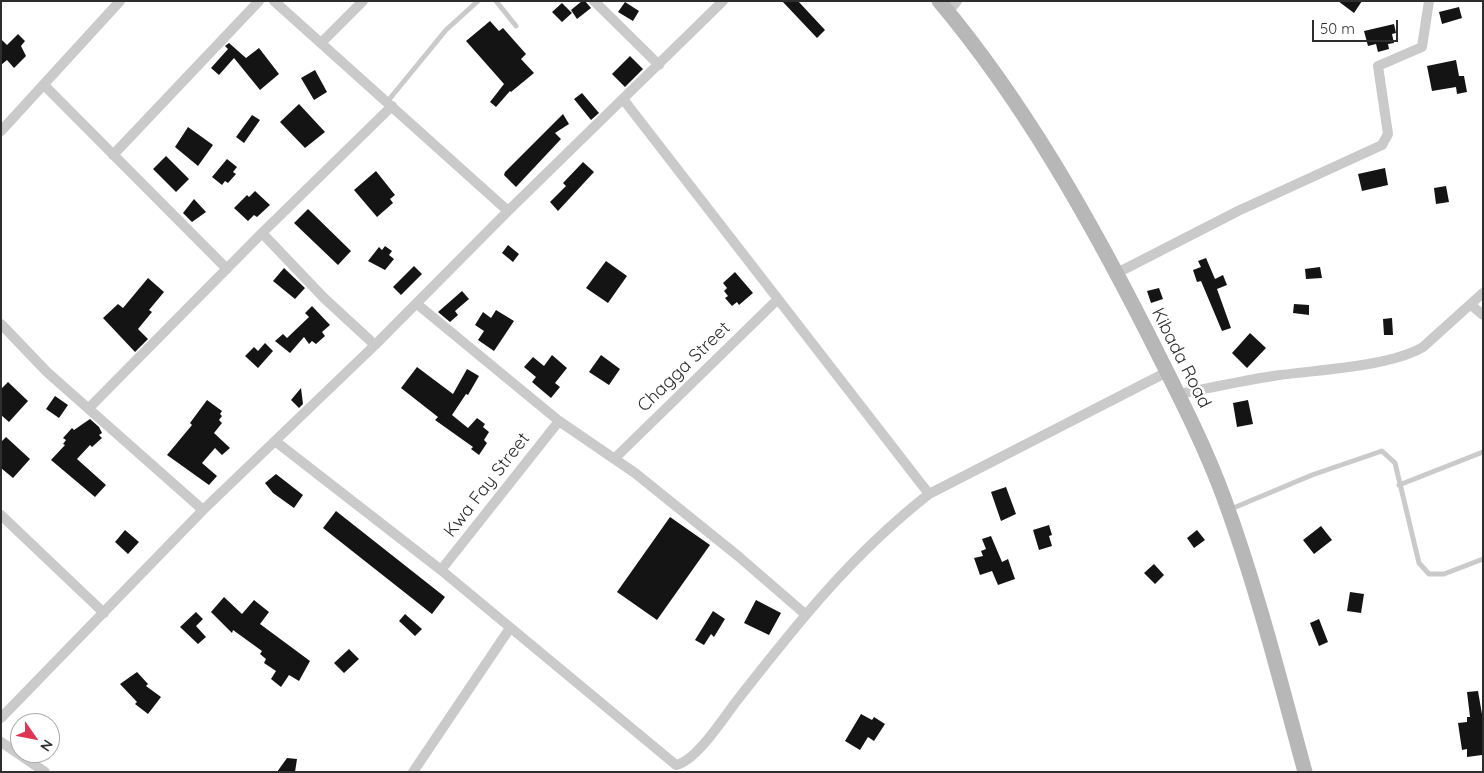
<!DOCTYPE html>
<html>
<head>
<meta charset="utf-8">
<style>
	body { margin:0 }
	#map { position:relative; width:1484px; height:773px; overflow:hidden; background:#fff; font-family:Quicksand,sans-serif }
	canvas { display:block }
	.frame { position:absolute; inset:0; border:2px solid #2d2d2d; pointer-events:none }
	.north { position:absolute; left:10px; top:713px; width:50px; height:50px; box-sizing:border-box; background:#fff; border:1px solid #ababab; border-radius:50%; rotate:123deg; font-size:14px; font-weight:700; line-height:20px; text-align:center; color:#2d2d2d }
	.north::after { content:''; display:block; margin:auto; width:18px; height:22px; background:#e03251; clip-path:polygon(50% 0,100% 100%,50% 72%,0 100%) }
	.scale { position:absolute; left:1312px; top:20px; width:86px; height:22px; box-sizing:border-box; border:2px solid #2d2d2d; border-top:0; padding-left:6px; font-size:15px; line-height:18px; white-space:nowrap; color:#2d2d2d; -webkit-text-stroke:4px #fff; paint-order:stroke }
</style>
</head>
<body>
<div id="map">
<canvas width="1484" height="773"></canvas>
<div class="frame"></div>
<div class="north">N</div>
<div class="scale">50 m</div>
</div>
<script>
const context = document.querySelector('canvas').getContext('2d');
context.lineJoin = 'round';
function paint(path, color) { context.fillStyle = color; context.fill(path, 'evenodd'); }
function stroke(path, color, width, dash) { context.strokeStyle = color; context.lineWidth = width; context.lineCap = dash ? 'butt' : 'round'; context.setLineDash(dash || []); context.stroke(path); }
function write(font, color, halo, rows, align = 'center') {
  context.font = font + ' Quicksand,sans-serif'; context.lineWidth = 5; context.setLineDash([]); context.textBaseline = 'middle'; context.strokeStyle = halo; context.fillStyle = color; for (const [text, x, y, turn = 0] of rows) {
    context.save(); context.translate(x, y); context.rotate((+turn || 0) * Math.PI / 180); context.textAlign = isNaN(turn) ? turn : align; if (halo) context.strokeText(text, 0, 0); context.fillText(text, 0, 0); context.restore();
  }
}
const building = new Path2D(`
	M582,1H585L591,8L577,19L571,10Z
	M782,1H798L825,30L817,38Z
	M1338,1H1362L1354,13Z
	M625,2L639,11L633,21L618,12Z
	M562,3L572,13L562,22L552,12Z
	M1459,7L1462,18L1442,24L1439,12Z
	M490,21L499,31L503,28L526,54L521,59L534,73L511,92L510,91L496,107L490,102L504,84L466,41Z
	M1394,24L1396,33L1392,34L1394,43L1388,44L1389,49L1378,52L1376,44L1368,46L1364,31Z
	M18,34L25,41L21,46L26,56L14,68L7,60L1,65V39L7,45Z
	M229,43L246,58L259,48L279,74L260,90L234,58L219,75L211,68L228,49L225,46Z
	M630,56L643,69L625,87L612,74Z
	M1456,60L1459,76H1464L1467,92L1457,94L1456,87L1432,91L1427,66Z
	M315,70L327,92L314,100L301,78Z
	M582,93L599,113L591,120L574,99Z
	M299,104L325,132L305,148L280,122Z
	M563,114L569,124L555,133L561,139L516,187L504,175L505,172Z
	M252,115L260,120L244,143L236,137Z
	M188,127L213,145L198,166L175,147Z
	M166,156L189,179L176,192L153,169Z
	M227,159L237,167L233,172L236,174L228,183L225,181L222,185L212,177Z
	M583,162L594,172L558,211L550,202L566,186L563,183Z
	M1385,168L1388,185L1362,191L1358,174Z
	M376,171L395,195L390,199L393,203L377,217L354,190Z
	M1446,186L1449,202L1436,204L1434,188Z
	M255,191L270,205L257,217L254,215L248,221L234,208L247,195L249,197Z
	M194,199L206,212L192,222L183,213Z
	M308,209L351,251L338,265L294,223Z
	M508,245L519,254L513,262L502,253Z
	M385,246L392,251L389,255L394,259L385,270L368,261L379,247L382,250Z
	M1206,258L1215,279L1223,275L1227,285L1217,289L1231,328L1222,331L1201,281L1197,282L1193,270L1201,267L1198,261Z
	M606,261L627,276L608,303L586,288Z
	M414,266L422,274L401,295L393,287Z
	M1320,267L1322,278L1306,279L1305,269Z
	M284,268L305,288L295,299L273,281Z
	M735,272L753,293L739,305L737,302L732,306L725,298L728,296L724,291L727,288L723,283Z
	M148,278L164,292L149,310L152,312L138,329L148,339L135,352L103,318L118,304L123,308Z
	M1159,288L1163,299L1151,303L1147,291Z
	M462,291L469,299L455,311L458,315L450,322L438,312Z
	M1294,304L1309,305V315L1293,313Z
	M312,306L330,325L322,332L325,336L316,344L312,341L309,344L304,337L290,353L275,341L283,334L287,338L309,317L305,313Z
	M496,310L514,321L494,351L478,340L484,331L475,325L483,312L491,318Z
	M1392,318L1393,335H1384L1383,319Z
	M1250,333L1266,348L1247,368L1232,353Z
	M265,343L273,351L258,368L245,356L254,347L258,351Z
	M552,355L567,368L555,383L560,387L551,398L532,382L536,377L524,367L533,357L544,366Z
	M601,355L620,369L609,385L589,372Z
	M417,367L453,394L467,369L479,376L468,395L466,394L452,415L468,428L477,418L485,424L483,427L489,432L484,440L487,443L479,455L471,449L473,447L435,420L438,417L401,388Z
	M8,382L28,401L9,422L1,415V389Z
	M301,388L303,404L299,408L291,400Z
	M55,396L68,405L59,418L46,409Z
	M207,400L222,411L220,414L222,416L219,420L222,423L214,433L230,448L222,455L215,448L202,463L217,476L209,485L167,455L192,425L190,423Z
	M1248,400L1253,424L1237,427L1233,403Z
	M90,419L99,427L102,433L99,435L102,438L92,447L90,445L77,459L106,485L95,497L51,460L65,445L63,444L66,440L63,438L72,428L74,430Z
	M6,437L30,459L13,478L1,468V442Z
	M276,474L303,495L294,508L273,493L265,483Z
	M1006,487L1016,514L1001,521L991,492Z
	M336,511L445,597L432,614L323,528Z
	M670,517L710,545L657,620L617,592Z
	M1049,525L1052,535L1049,536L1052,546L1039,550L1033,530Z
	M1321,526L1332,540L1314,554L1303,540Z
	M125,530L139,542L128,554L115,542Z
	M1197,530L1205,540L1194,548L1187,538Z
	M991,536L1002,562L1008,559L1015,579L998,585L992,571L980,575L974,558L983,556L981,551L986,549L982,539Z
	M1154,564L1164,575L1155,584L1144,573Z
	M1350,592L1364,594L1361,613L1347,611Z
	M224,597L242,614L254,600L269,612L260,624L310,661L299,681L289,675L281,687L271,679L276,671L264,663L266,659L260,654L262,651L233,630L232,633L211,612Z
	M756,600L781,613L769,635L744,623Z
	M713,611L725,619L714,637L711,634L704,645L695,640Z
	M196,612L203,619L196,626L206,637L198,644L180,627Z
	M405,614L422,629L415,636L399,621Z
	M1319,619L1328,642L1319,646L1310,623Z
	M349,649L359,659L344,673L334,663Z
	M137,672L148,684L146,686L161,697L148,714L135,704L137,702L120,684Z
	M1478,691L1483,720L1482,755L1467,757V749L1462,750L1458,723L1467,722V717H1470L1467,692Z
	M861,714L872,720L874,717L885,724L874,741L868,737L860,750L845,741Z
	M287,758L297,759L295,772H277Z`);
const service = new Path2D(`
	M496,1L516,26
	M387,102L446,30L478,1
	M1399,485L1483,452
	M1231,509L1312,475L1382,451L1395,463L1419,563L1429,574H1444L1483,559`);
const minor = new Path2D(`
	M274,1L508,211
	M594,1L659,65
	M948,12L957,1
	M321,43L363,1
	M45,86L227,269
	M623,99L929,494
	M1,131L120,1
	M113,155L259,1
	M262,233L324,298L375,345
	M1117,273L1238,211L1382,145L1388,134L1378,66L1422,47L1429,1
	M417,304L559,421L635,473L738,556L805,614
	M1471,305L1483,315
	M1,324L47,372L203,510
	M1179,394C1210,388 1241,381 1273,376C1313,370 1390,367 1423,347L1483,293
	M89,408L262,233L392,106
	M275,441L441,570L676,765C696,761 723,719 735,703C796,625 851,555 929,494L1167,372
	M614,459L777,300
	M1,515L104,613
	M441,570L559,421
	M1,718L203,510L375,345L508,211L723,1
	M1,742L45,772
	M413,772L510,628`);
const secondary = new Path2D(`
	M939,1C1023,101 1089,218 1148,334C1175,388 1203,441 1224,498C1257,588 1280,680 1305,772`);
const streetNames = [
	["Kibada Road",1181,358,63],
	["Chagga Street",684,367,-44],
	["Kwa Fay Street",487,485,-52]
];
paint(building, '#141414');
stroke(service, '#cacaca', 5);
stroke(minor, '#cacaca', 10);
stroke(secondary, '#b7b7b7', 15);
write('18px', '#2d2d2d', '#fff', streetNames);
</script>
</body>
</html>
